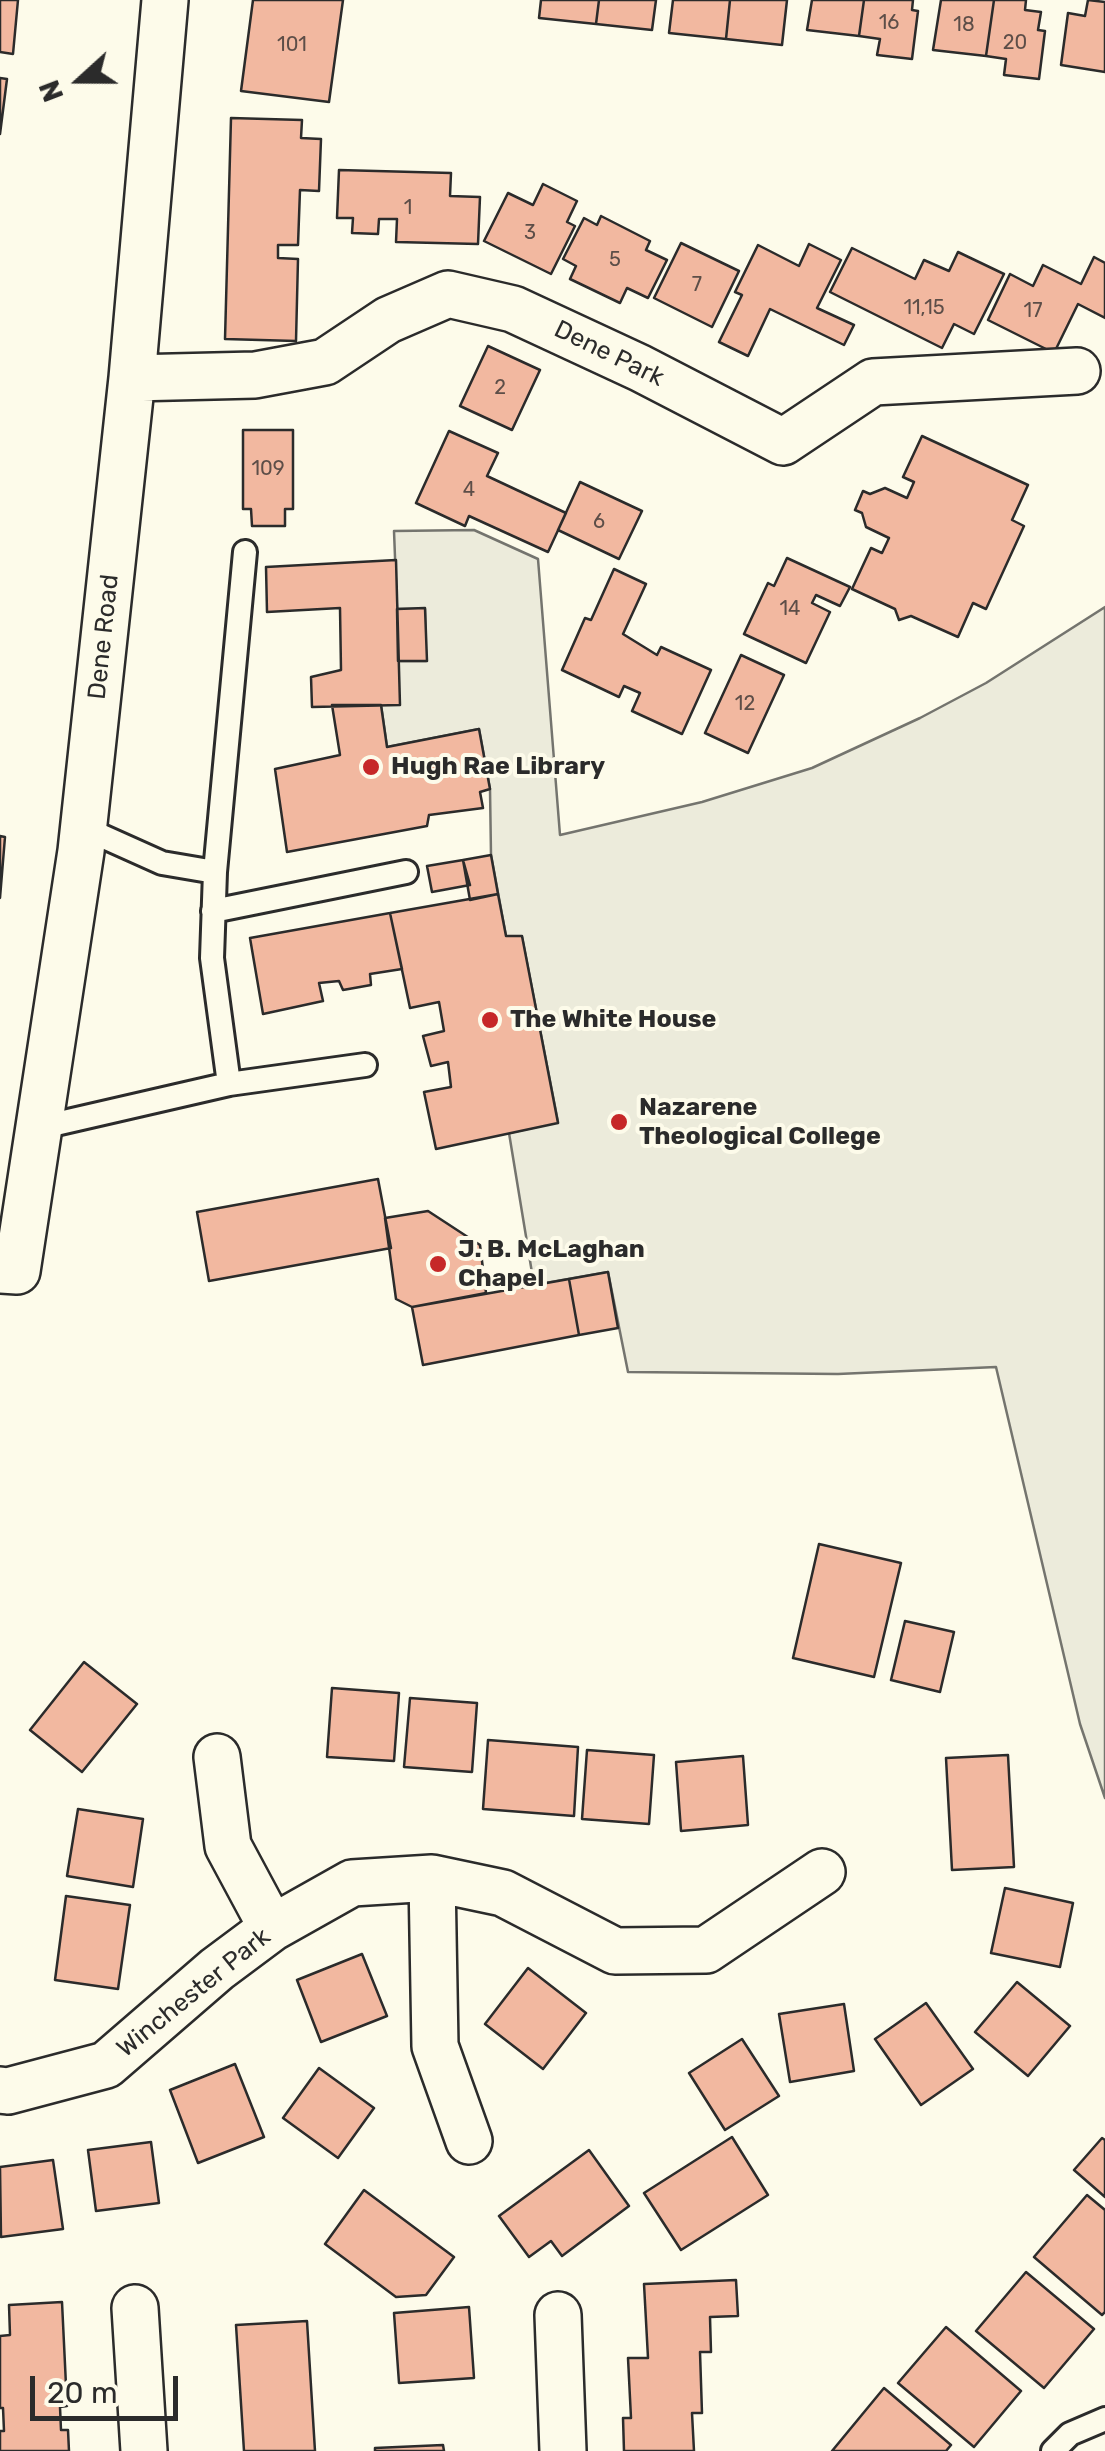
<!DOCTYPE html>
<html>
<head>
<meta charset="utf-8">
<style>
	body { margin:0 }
	#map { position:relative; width:1105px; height:2451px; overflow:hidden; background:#fdfbea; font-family:Rubik,sans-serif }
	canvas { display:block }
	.north { position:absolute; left:30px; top:30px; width:100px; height:100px; -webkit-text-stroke:8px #fdfbea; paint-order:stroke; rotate:249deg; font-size:28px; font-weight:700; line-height:40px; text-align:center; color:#2b2b2b }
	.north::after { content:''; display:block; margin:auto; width:35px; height:45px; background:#2b2b2b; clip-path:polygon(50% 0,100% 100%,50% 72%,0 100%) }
	.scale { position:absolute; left:30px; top:2376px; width:148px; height:45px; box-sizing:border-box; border:5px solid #2b2b2b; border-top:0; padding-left:12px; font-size:30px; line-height:35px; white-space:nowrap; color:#2b2b2b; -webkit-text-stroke:8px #fdfbea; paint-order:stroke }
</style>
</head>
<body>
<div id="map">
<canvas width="1105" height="2451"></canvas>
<div class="north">N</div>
<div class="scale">20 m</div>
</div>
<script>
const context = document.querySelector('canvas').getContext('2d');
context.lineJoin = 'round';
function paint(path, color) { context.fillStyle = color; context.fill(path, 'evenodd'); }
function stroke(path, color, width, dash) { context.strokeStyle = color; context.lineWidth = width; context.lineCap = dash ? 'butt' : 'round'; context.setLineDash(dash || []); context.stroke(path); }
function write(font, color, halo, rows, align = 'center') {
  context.font = font + ' Rubik,sans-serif'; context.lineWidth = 8; context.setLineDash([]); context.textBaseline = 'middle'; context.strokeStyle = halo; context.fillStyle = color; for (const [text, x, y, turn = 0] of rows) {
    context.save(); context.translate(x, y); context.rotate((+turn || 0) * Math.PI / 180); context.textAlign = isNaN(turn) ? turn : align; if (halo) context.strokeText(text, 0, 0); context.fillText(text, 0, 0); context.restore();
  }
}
const green = new Path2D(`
	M474,530L538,559L560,835L702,802L812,768L920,718L986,683L1105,607V1798L1080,1724L996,1367L838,1374L628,1372L608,1272L534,1285L509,1133L558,1122L522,937L506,936L491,855L490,789L479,729L387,747L381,705L398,661H426L425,609H397L394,531Z`);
const building = new Path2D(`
	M0,0H18L13,54L0,52Z
	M253,0H343L329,102L241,91Z
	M541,0H599L596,24L539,18Z
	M599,0H656L652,30L596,24Z
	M673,0H730L726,39L669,33Z
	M730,0H787L782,45L726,39Z
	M812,0H864L859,36L807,30Z
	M864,0H913L912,10L918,11L912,59L877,55L880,39L859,36Z
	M941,0H994L986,56L933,50Z
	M994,0H1026L1025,10L1041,12L1038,30L1045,31L1039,79L1004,75L1006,59L986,56Z
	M1088,0L1105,2V72L1061,65L1068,13L1085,16Z
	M0,78L7,79L0,134Z
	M231,118L302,120L301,138L321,139L319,191L300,190L298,245H278V258L298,259L296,341L225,339Z
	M339,170L451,173L450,196L480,197L478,244L396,242L397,219H379L378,234L352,233L353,218H337Z
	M543,184L577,201L567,222L575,226L551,274L484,241L508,193L533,205Z
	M601,216L650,241L646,250L667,260L648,298L627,288L620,303L570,279L576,266L563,259L584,218L597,225Z
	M681,243L739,271L712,327L654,298Z
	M809,244L841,260L817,308L854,325L844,345L770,309L748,356L719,342L742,295L735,292L758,245L799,266Z
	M852,248L915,279L924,260L949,271L958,252L1004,274L974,334L954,324L942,348L830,292Z
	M1094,257L1105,263V318L1078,304L1054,353L988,320L1010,274L1033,286L1043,265L1081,284Z
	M488,346L540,370L512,430L460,406Z
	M243,430H293V509H285V526H252L251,509H243Z
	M449,431L498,453L487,476L566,513L548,552L469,516L465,526L416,503Z
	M922,436L1028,485L1012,520L1024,526L986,609L973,603L958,637L911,616L899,620L895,609L852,589L871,548L882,553L889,538L866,527L862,513L855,510L863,491L870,494L885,488L907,498L914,482L903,477Z
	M580,482L642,511L619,559L558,530Z
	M787,558L850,587L840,606L816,595L812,603L830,612L806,663L744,634L768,583L774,586Z
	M396,560L400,705L312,707L311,677L341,670L340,608L267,612L266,567Z
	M614,569L646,584L623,634L657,655L661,647L711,670L682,734L632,711L640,693L624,686L619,697L562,670L585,618L591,620Z
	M425,608L427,661H398L397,609Z
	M741,655L784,675L748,753L705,733Z
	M332,705H381L387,747L479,729L490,789L480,792L483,808L429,815L427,826L287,852L275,769L340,755Z
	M0,836L5,837L0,898Z
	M491,855L498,894L470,900L463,860Z
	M463,860L470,885L432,892L427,866Z
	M498,894L506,936H522L558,1123L436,1149L424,1092L451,1087L448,1062L431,1066L423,1036L444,1031L439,1002L410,1008L390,913Z
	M390,913L402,969L370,974L371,985L343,990L339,981L319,983L323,1001L263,1014L250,938Z
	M378,1179L391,1248L209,1281L197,1212Z
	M428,1211L480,1245L486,1293L412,1307L396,1299L385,1218Z
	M608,1272L618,1328L579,1335L569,1279Z
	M569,1279L579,1335L423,1365L412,1307Z
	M819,1544L901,1563L874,1677L793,1658Z
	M905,1621L954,1632L940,1692L891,1680Z
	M84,1662L137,1704L82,1772L30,1730Z
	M332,1688L399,1693L394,1761L327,1757Z
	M410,1698L477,1703L472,1772L404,1767Z
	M488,1740L578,1747L574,1816L483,1809Z
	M587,1750L654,1755L649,1824L582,1819Z
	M1008,1755L1014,1867L952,1870L946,1758Z
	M743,1756L748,1825L681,1831L676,1762Z
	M78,1809L143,1819L133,1887L67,1876Z
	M1005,1888L1073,1903L1060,1967L991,1953Z
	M66,1896L130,1905L118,1989L55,1980Z
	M362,1954L387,2016L321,2042L297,1980Z
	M528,1968L586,2013L543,2069L485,2024Z
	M1017,1982L1070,2026L1028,2076L975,2032Z
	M926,2003L973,2069L921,2105L875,2039Z
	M844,2004L854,2071L790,2082L779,2014Z
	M742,2039L779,2096L725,2130L689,2073Z
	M235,2064L264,2137L198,2163L170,2090Z
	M319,2068L374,2108L338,2158L283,2118Z
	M732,2137L768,2195L681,2250L644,2193Z
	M1102,2138L1105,2140V2197L1074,2170Z
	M151,2142L159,2203L96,2211L88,2150Z
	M589,2150L629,2206L562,2256L551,2241L529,2257L499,2216Z
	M53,2160L63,2229L1,2237L0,2167Z
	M364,2190L454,2257L426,2295L396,2297L325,2244Z
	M1087,2195L1105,2210V2312L1102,2315L1034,2257Z
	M1026,2272L1094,2329L1044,2388L976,2331Z
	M736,2280L738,2316L710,2317L711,2352H700L702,2413H692L694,2451H624L623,2418H631L628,2358H648L644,2284Z
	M62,2302L67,2406L60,2407L61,2430H68L69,2451H0V2431H4L3,2408H0V2336L10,2335L9,2305Z
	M469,2307L474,2378L399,2383L394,2313Z
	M307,2321L315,2451H244L236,2325Z
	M946,2327L1021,2391L974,2447L898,2383Z
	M884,2388L951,2445L946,2451H832Z
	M443,2445L444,2451H375V2448Z`);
const lane = new Path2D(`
	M215,872L245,552
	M213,911L406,872
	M229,1084L365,1065
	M38,1128L229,1084L212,958L215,872L162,863L84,828
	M1053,2451L1070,2434L1105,2419`);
const street = new Path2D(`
	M132,378L255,375L325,362L388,320L448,294L513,309L640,368L783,442L873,382L1077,371
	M0,1270L17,1271L81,851L132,378L165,0
	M217,1757L228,1846L272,1928
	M432,1878L435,2046L469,2141
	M0,2090L8,2091L106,2065L217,1969L272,1928L352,1883L432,1878L503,1893L615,1951L706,1950L822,1872
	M135,2308L144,2451
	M558,2315L563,2451`);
const markers = [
	[371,767,10,"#c62828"],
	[490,1020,10,"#c62828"],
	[619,1122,10,"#c62828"],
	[438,1264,10,"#c62828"]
];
const numberNames = [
	["16",889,23],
	["18",964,25],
	["20",1015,43],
	["101",292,45],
	["1",408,208],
	["3",530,233],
	["5",615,260],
	["7",697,285],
	["11,15",924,308],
	["17",1033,311],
	["2",500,388],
	["109",268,469],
	["4",469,490],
	["6",599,522],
	["14",790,609],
	["12",745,704]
];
const streetNames = [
	["Dene Park",609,354,26],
	["Dene Road",104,637,-84],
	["Winchester Park",194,1993,-39]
];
const poiNames = [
	["Hugh Rae Library",391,767],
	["The White House",510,1020],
	["Nazarene",639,1108],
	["Theological College",639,1137],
	["J. B. McLaghan",458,1250],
	["Chapel",458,1279]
];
paint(green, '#ecebdb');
stroke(green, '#74746e', 2.5);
paint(building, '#f2b8a0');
stroke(building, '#2b2b2b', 2.5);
stroke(lane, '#2b2b2b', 28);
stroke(street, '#2b2b2b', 50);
stroke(lane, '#fdfbea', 22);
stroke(street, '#fdfbea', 45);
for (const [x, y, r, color] of markers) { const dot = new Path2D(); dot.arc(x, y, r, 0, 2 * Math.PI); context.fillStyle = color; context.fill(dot); stroke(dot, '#fdfbea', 4); }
write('20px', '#5d4e48', null, numberNames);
write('25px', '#2b2b2b', '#fdfbea', streetNames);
write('bold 25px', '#2b2b2b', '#fdfbea', poiNames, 'left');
</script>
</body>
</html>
